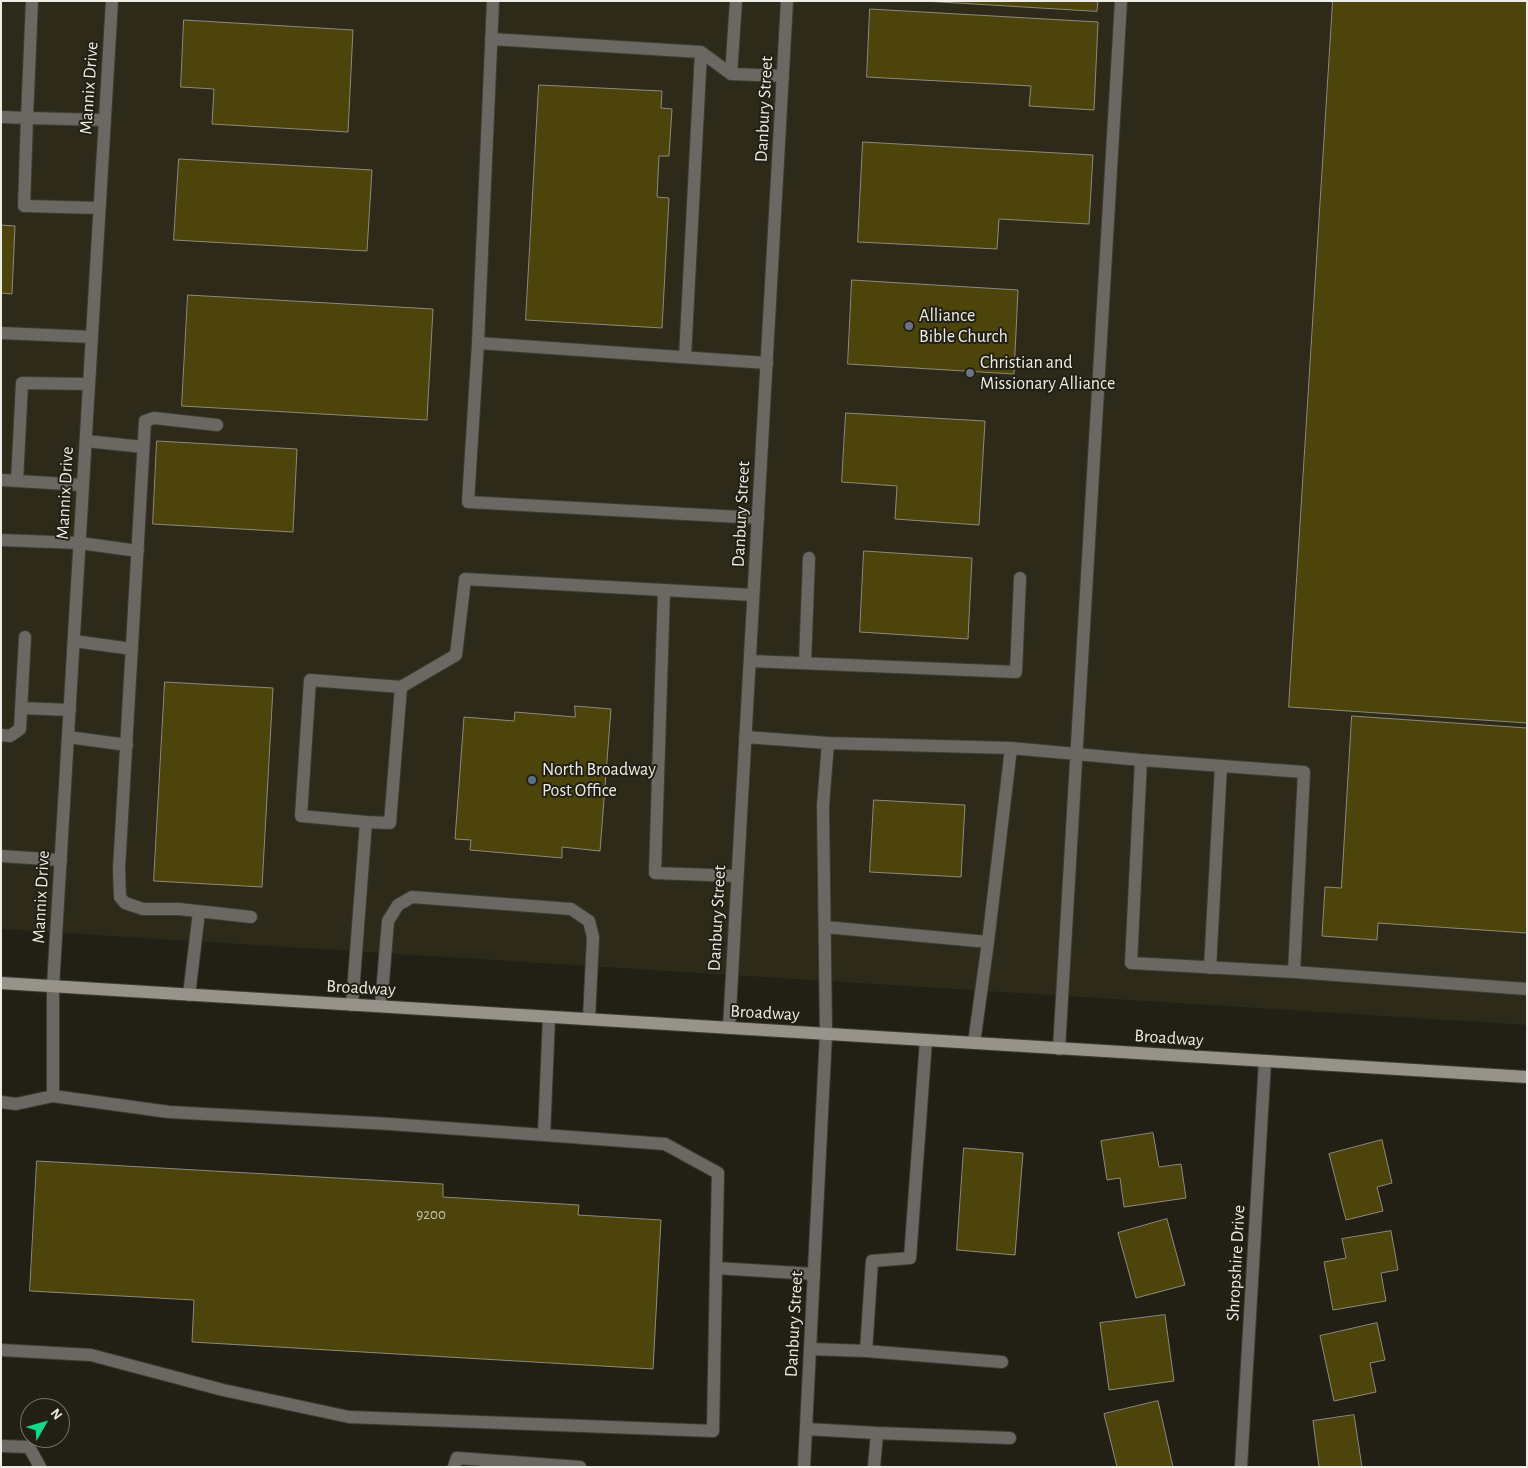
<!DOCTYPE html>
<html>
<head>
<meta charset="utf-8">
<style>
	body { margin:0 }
	#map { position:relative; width:1528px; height:1468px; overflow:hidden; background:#222015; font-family:"Alegreya Sans",sans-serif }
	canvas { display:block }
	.frame { position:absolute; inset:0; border:2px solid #edece5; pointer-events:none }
	.north { position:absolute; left:20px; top:1398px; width:50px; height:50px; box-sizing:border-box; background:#222015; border:1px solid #737268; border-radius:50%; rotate:52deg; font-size:14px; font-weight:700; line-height:20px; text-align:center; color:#edece5 }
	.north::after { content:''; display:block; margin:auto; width:18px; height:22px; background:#13d989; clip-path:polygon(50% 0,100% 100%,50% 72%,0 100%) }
</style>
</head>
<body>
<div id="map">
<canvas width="1528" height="1468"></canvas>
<div class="frame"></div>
<div class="north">N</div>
</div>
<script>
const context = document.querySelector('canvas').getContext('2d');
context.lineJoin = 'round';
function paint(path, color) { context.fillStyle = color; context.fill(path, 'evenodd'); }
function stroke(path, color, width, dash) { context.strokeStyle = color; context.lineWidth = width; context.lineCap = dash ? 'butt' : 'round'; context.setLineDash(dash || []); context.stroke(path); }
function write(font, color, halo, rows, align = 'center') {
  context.font = font + ' "Alegreya Sans",sans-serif'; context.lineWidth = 4; context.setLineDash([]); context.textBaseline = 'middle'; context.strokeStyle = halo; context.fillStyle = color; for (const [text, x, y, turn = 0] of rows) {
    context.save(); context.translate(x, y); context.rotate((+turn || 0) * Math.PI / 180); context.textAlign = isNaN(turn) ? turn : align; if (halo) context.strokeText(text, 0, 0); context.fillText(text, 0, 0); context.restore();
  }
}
const built = new Path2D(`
	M1,1H1527V1025L1,929Z`);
const building = new Path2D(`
	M924,1H1098L1097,11Z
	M1333,1H1527V723L1289,707Z
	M870,9L1098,22L1094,110L1029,106L1031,86L867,77Z
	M184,20L353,30L348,132L212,124L214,89L181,87Z
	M539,85L662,91L661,108L672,109L669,156H659L657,197L669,198L662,328L526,320Z
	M863,142L1093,155L1089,224L999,219L997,249L858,242Z
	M179,159L372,170L367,251L174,240Z
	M1,225L15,226L12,294L1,293Z
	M852,280L1018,290L1014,374L848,364Z
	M188,295L433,309L427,420L182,406Z
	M846,413L985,421L979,525L895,519L897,486L842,482Z
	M157,441L297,449L293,532L153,524Z
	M864,551L972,558L968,639L860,632Z
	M165,682L273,688L262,887L154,881Z
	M575,706L611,709L600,851L562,847V858L470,850L471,840L455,839L464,717L514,721L515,712L575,717Z
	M1352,716L1527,728V933L1378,923L1377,940L1322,936L1325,887L1341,888Z
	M874,800L965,805L961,877L870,872Z
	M1153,1133L1159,1167L1181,1164L1186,1198L1124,1207L1120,1178L1107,1180L1101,1141Z
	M1382,1140L1392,1183L1377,1187L1383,1211L1346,1220L1329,1154Z
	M964,1148L1023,1153L1015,1255L957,1250Z
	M37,1161L443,1184V1197L579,1205L578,1215L661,1220L653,1369L192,1342L194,1300L30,1291Z
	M1167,1219L1185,1285L1136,1298L1118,1233Z
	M1391,1231L1398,1270L1381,1273L1386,1301L1333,1310L1324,1262L1346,1258L1342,1239Z
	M1165,1315L1174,1381L1109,1390L1100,1323Z
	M1377,1323L1385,1360L1370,1363L1376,1392L1334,1401L1320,1336Z
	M1158,1401L1173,1467H1117L1104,1414Z
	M1354,1415L1362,1467H1319L1313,1421Z`);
const service = new Path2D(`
	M32,1L27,118L104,120
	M493,1L478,343L767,363
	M491,39L701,52
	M731,74L736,1
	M1,117L27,118L24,206L99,208
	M1,333L92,337
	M478,343L468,502L758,518
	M685,357L701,52L731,74L783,76
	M217,425L154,418L145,421L119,869L120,897L125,903L143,909H179L251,917
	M86,441L143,447
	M1,480L83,485
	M17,481L22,383L89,384
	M1,540L80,543L138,551
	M664,590L655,873L737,876
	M74,641L132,649
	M750,661L1016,672L1020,578
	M805,663L809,558
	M21,708L70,710
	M1,735L10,736L20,729L25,637
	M68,737L127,745
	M745,737L828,743L1011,748L1141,760
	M366,822L301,816L310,680L401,687L456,655L465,579L753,595
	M1,856L61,860
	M825,927L988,942
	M1210,968L1221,766
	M1294,972L1304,772L1141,760L1131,963L1294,972L1527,989
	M189,995L199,912
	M352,1005L366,822L390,823L401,687
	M381,1006L388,921L398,905L412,897L571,909L589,921L593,937L589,1019
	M826,1034L823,806L828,743
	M974,1043L988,942L1011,748
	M1059,1049L1121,1
	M53,1096L169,1112L390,1124L544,1135L549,1017
	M1,1102L16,1104L53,1096V986
	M544,1135L665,1144L718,1173L716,1268L814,1274
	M810,1349L866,1351L1002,1362
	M1,1350L91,1355L223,1390L349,1417L713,1431L716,1268
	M866,1351L872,1261L910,1258L926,1040
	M806,1429L877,1433L1010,1438
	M1,1446L29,1447L40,1467
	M454,1467L457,1458L580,1467
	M874,1467L877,1433`);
const minor = new Path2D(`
	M53,986L112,1
	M729,1028L787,1
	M1241,1467L1265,1061`);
const tertiary = new Path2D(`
	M804,1467L826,1034`);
const secondary = new Path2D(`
	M1,983L1527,1077`);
const markers = [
	[909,326,5,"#6b7280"],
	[970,373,5,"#6b7280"],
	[532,780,5,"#5c6f8a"]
];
const numberNames = [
	["9200",431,1214]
];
const streetNames = [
	["Mannix Drive",89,88,-86],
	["Danbury Street",764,109,-87],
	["Mannix Drive",65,493,-87],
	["Danbury Street",741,514,-87],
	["Mannix Drive",41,897,-87],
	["Danbury Street",717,918,-87],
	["Broadway",361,988,3],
	["Broadway",765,1013,3],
	["Broadway",1169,1038,4],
	["Shropshire Drive",1236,1263,-87],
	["Danbury Street",794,1324,-87]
];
const poiNames = [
	["Alliance",919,316],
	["Bible Church",919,337],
	["Christian and",980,363],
	["Missionary Alliance",980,384],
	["North Broadway",542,770],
	["Post Office",542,791]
];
paint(built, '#2d2a19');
paint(building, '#4d440b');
stroke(building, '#8d8a7d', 1);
stroke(service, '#3e3d32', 14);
stroke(minor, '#3e3d32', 14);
stroke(tertiary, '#3e3d32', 14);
stroke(secondary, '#3e3d32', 14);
stroke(service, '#6b6863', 12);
stroke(minor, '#6b6863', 12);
stroke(tertiary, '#6b6863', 12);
stroke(secondary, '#97928a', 12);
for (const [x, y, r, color] of markers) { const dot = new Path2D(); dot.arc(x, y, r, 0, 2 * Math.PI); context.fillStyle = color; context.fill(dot); stroke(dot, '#222015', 2); }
write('15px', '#c5c2ae', null, numberNames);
write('18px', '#edece5', '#222015', streetNames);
write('18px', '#edece5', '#222015', poiNames, 'left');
</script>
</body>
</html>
